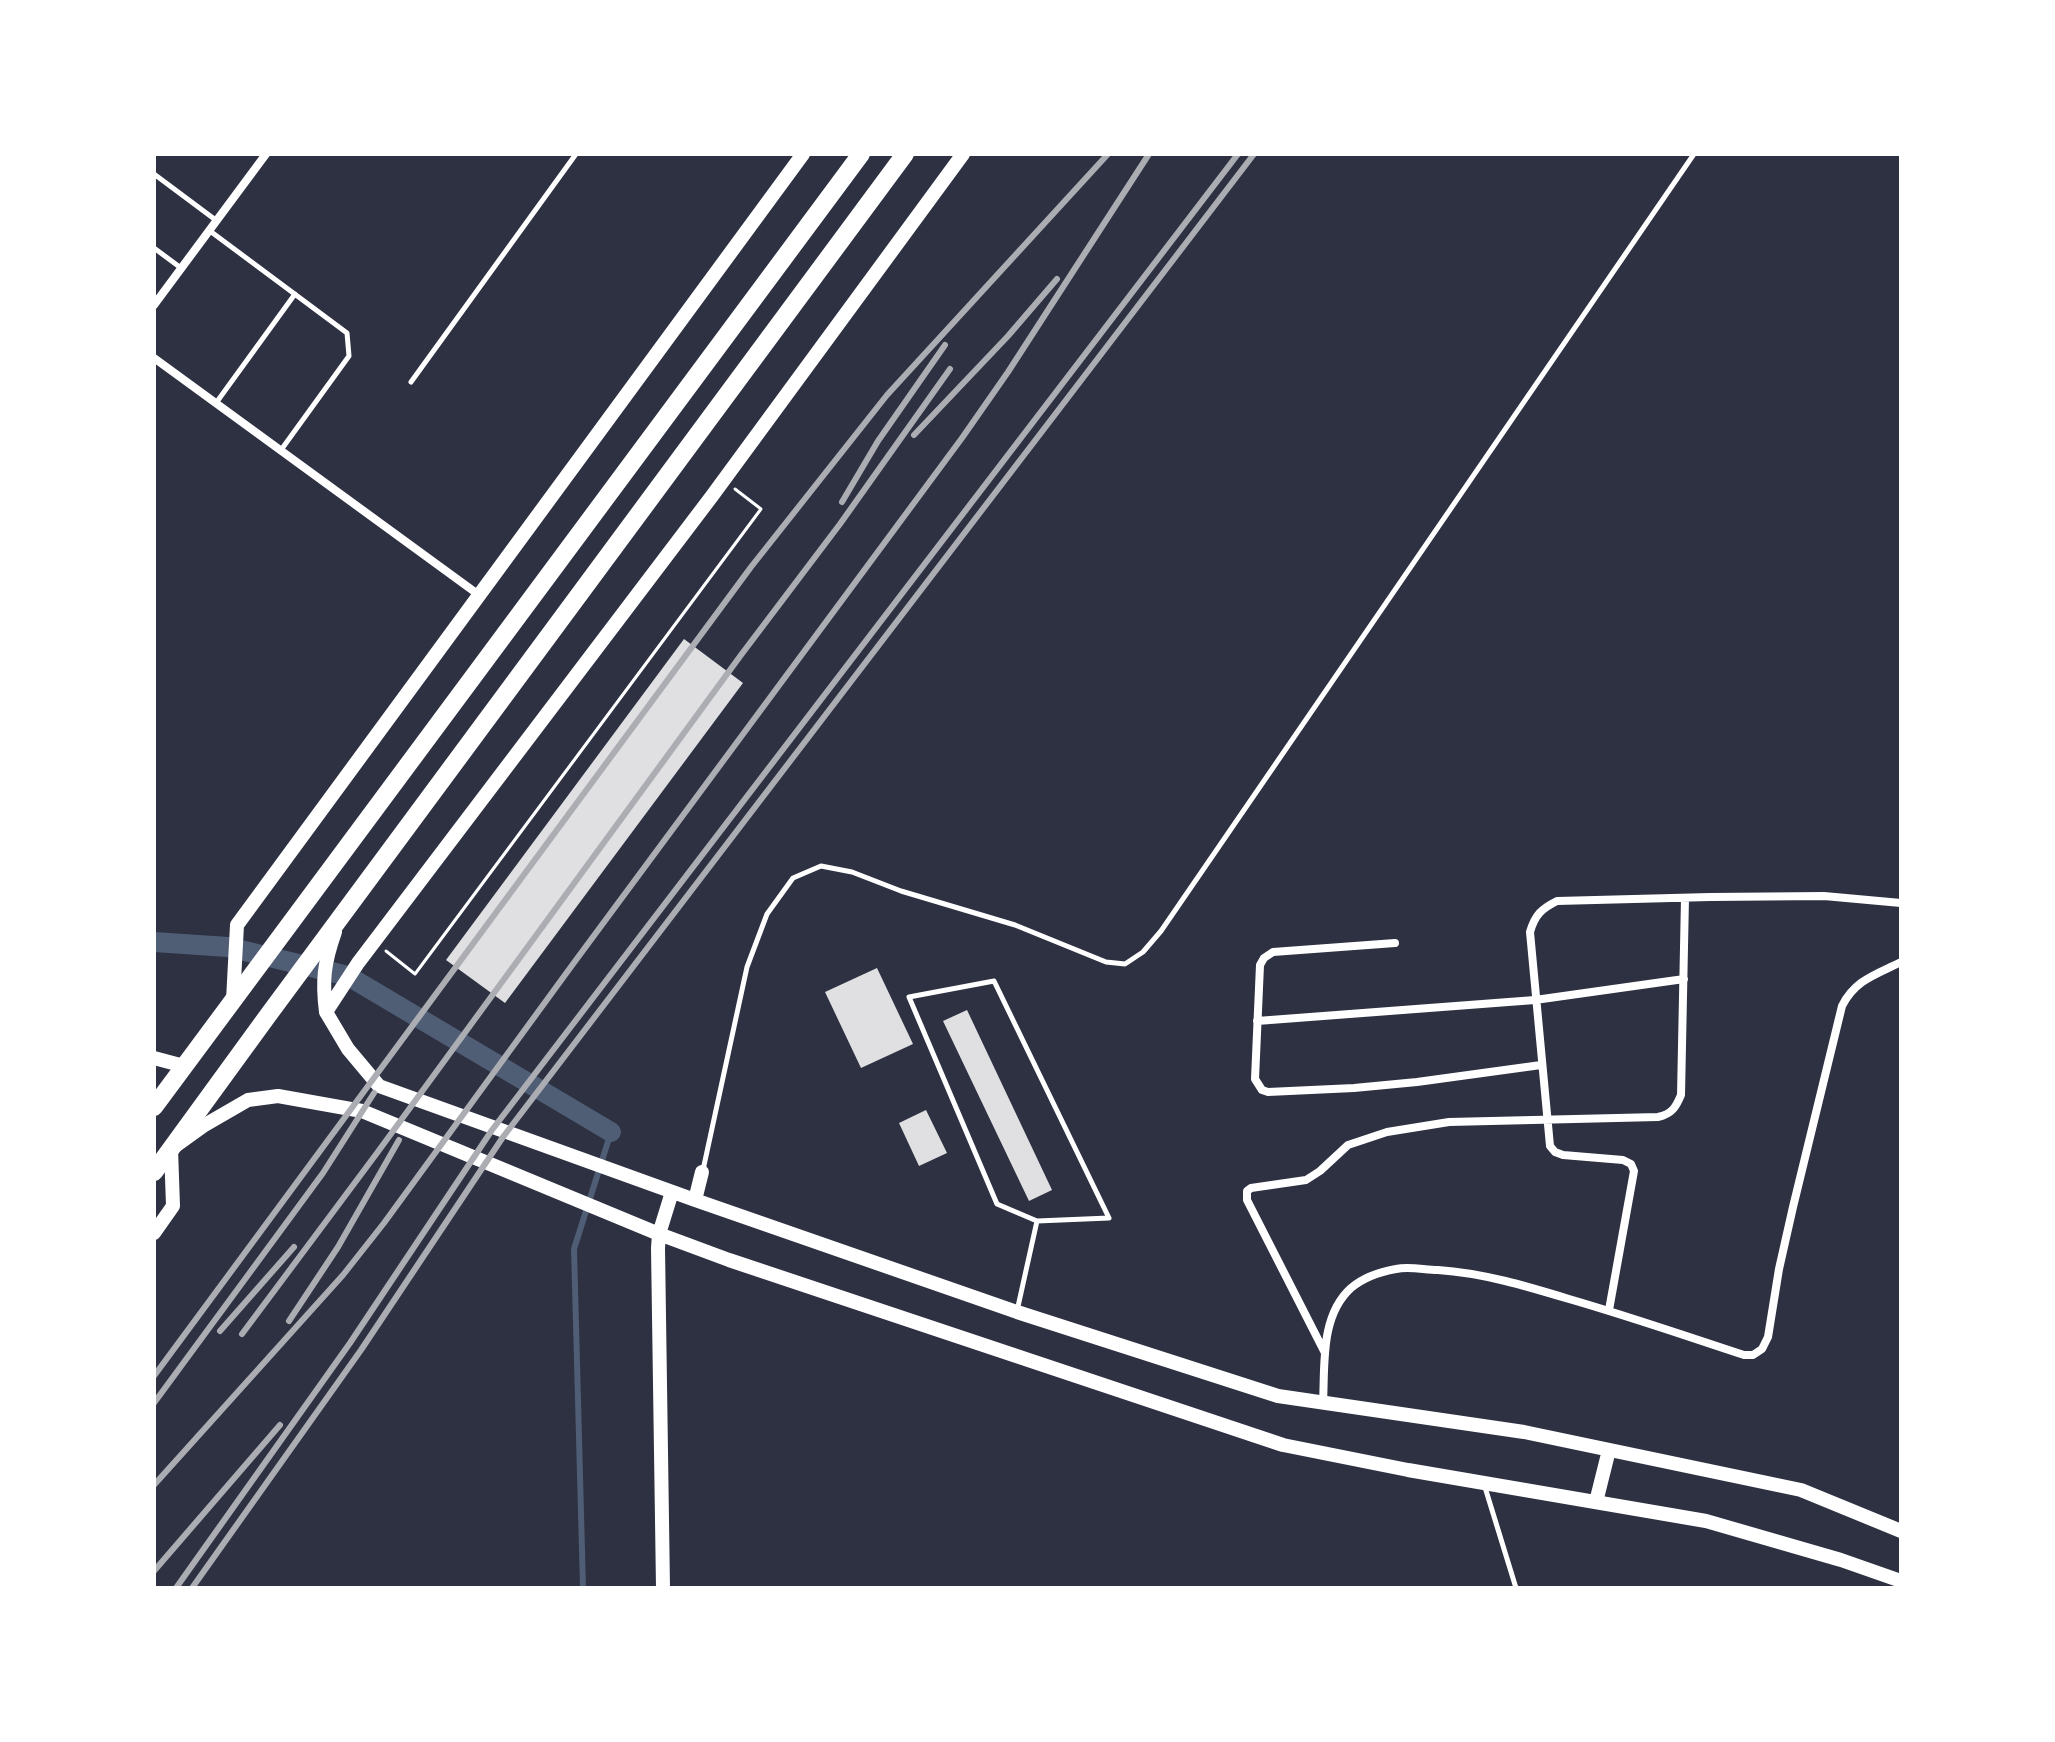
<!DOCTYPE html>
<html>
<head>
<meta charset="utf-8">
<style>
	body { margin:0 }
	#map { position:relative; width:2055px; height:1742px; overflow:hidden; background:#2d3142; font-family:Karla,sans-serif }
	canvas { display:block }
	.frame { position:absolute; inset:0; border:156px solid #fff; pointer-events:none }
</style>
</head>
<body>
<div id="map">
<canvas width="2055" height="1742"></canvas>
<div class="frame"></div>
</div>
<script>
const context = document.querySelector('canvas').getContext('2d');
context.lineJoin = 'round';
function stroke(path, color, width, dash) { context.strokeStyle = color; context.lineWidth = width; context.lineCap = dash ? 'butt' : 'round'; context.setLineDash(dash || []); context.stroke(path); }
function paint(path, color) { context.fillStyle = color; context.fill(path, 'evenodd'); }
const stream = new Path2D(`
	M583,1588L574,1249L611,1132`);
const canal = new Path2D(`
	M154,942L228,947L348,976L611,1132`);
const building = new Path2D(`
	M684,639L743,683L505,1003L446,960Z
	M877,968L913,1044L861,1068L825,992Z
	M967,1010L1052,1190L1029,1201L943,1021Z
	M926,1110L947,1153L919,1166L899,1123Z`);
const path = new Path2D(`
	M386,951L415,974L761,509L735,489`);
const service = new Path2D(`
	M154,174L217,221
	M210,231L347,333L349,356L281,450
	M154,248L181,268
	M411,382L576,154
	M216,403L295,294
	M703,1170L747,967L767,914L793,878L821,866L852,872L901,891L1015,925L1106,962L1125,964L1143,952L1161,931L1694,154
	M1017,1311L1037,1221L997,1204L909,997L994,981L1109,1218L1037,1221
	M1484,1484L1516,1588`);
const minor = new Path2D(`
	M154,305L266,154
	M154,358L479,595
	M1395,943L1273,952L1264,958L1260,965L1255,1079L1262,1090L1268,1092L1354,1088L1417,1082L1541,1065
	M1257,1021L1535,1000L1684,979
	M1609,1310L1634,1171L1631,1164L1623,1160L1563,1155L1555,1152L1550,1146L1530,932C1535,915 1541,909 1557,901L1710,897L1824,896L1901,903
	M1325,1353L1247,1200V1191L1251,1188L1306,1180L1320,1171L1348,1145L1387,1132L1449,1122L1658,1117C1672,1114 1676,1107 1681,1095L1685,898
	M1323,1403C1325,1365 1320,1316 1351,1288C1364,1277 1379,1272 1396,1269C1409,1266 1425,1270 1438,1270C1483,1273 1526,1286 1569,1299C1628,1316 1686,1336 1744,1355H1753L1762,1349L1768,1337L1779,1269L1793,1207L1842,1006C1855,980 1875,975 1901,962`);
const tertiary = new Path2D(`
	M963,154L712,496L358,963L326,1012L348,1049L379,1086L695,1200L1017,1312L1278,1396L1524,1432L1801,1490L1901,1531
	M233,1000L237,925L803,154
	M326,1012C322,981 324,963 335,932
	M154,1058L184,1066
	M695,1200L702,1172
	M154,1233L173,1206L171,1149L203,1126L248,1100L278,1096L362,1111L659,1234L729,1260L1283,1445L1408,1470L1706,1521L1841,1560L1901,1581
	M1596,1502L1609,1450
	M663,1588L658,1248L659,1234L672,1192`);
const primary = new Path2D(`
	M154,1107L861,154
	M154,1172L269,1014L905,154`);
const rail = new Path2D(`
	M914,435L1008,336L1057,279
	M842,502L878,441L945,345
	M289,1321L338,1247L399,1140
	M220,1331L294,1247
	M242,1334L377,1153L741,655L840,524L950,369
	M154,1376L751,567L887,395L1108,154
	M154,1403L323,1173L374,1093
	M154,1485L343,1275L384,1223L573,964L962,438L1008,372L1149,154
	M154,1571L280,1425
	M176,1588L350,1343L492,1130L1238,154
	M192,1588L361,1350L503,1137L1254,154`);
stroke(stream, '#4f5d75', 6);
stroke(canal, '#4f5d75', 20);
paint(building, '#e0e0e3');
stroke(path, '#fff', 3);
stroke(service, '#fff', 5);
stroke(minor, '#fff', 8);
stroke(tertiary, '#fff', 14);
stroke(primary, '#fff', 18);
stroke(rail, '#abadb3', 6);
</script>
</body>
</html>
